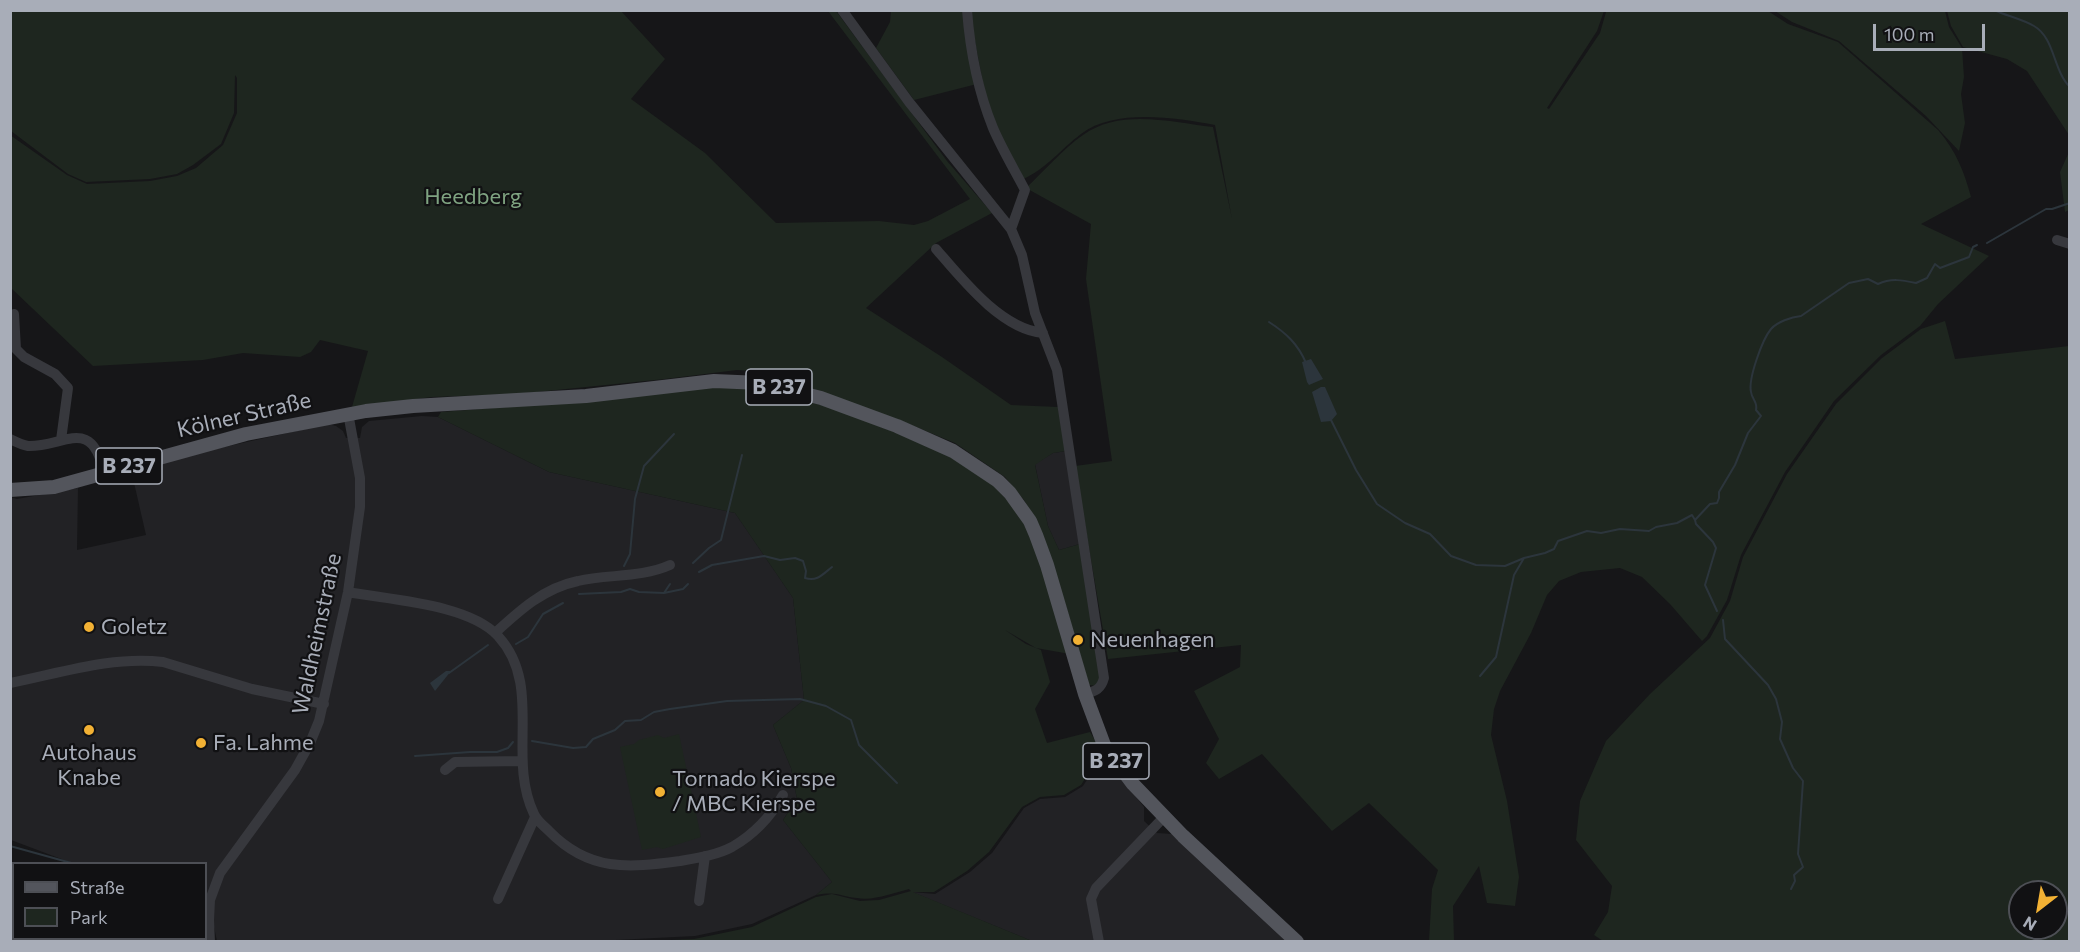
<!DOCTYPE html>
<html>
<head>
<meta charset="utf-8">
<style>
	body { margin:0 }
	#map { position:relative; width:2080px; height:952px; overflow:hidden; background:#161618; font-family:Commissioner,sans-serif }
	canvas { display:block }
	.frame { position:absolute; inset:0; border:12px solid #a8adb8; pointer-events:none }
	.legend { position:absolute; left:12px; top:862px; width:195px; height:78px; box-sizing:border-box; background:#111113; border:2px solid #4d4f55; margin:0; padding:8px 10px; list-style:none; font-size:18px; color:#a8adb8 }
	.legend li { display:flex; align-items:center; gap:12px; height:30px }
	.legend b { width:30px; border:2px solid #4d4f55 }
	.north { position:absolute; left:2008px; top:880px; width:60px; height:60px; box-sizing:border-box; background:#111113; border:2px solid #4d4f55; border-radius:50%; rotate:211deg; font-size:16px; font-weight:700; line-height:24px; text-align:center; color:#a8adb8 }
	.north::after { content:''; display:block; margin:auto; width:21px; height:27px; background:#f2b134; clip-path:polygon(50% 0,100% 100%,50% 72%,0 100%) }
	.scale { position:absolute; left:1873px; top:24px; width:112px; height:27px; box-sizing:border-box; border:3px solid #a8adb8; border-top:0; padding-left:8px; font-size:18px; line-height:21px; white-space:nowrap; color:#a8adb8; -webkit-text-stroke:4px #111113; paint-order:stroke }
</style>
</head>
<body>
<div id="map">
<canvas width="2080" height="952"></canvas>
<div class="frame"></div>
<ul class="legend">
<li><b style="height:8px;background:#53555c"></b>Straße</li>
<li><b style="height:16px;background:#1e261f"></b>Park</li>
</ul>
<div class="north">N</div>
<div class="scale">100 m</div>
</div>
<script>
const context = document.querySelector('canvas').getContext('2d');
context.lineJoin = 'round';
function paint(path, color) { context.fillStyle = color; context.fill(path, 'evenodd'); }
function stroke(path, color, width, dash) { context.strokeStyle = color; context.lineWidth = width; context.lineCap = dash ? 'butt' : 'round'; context.setLineDash(dash || []); context.stroke(path); }
function write(font, color, halo, rows, align = 'center') {
  context.font = font + ' Commissioner,sans-serif'; context.lineWidth = 4.5; context.setLineDash([]); context.textBaseline = 'middle'; context.strokeStyle = halo; context.fillStyle = color; for (const [text, x, y, turn = 0] of rows) {
    context.save(); context.translate(x, y); context.rotate((+turn || 0) * Math.PI / 180); context.textAlign = isNaN(turn) ? turn : align; if (halo) context.strokeText(text, 0, 0); context.fillText(text, 0, 0); context.restore();
  }
}
const built = new Path2D(`
	M422,416L438,417L549,472L735,513L793,598L804,700L773,725L791,768L797,799L783,820L832,882L816,895L752,924L695,936L596,941H217L213,922L206,921V864L72,863L11,840L10,497L17,499L78,488L77,550L146,535L132,474L142,469L215,449L328,424L336,426L343,431L346,438H360L362,427L369,421Z
	M1066,451L1080,544L1059,550L1048,526L1035,464L1053,453Z
	M1103,755L1144,807V821L1157,833L1172,834L1288,941H1032L912,892L935,894L970,872L992,853L1024,808L1040,799L1065,797L1083,786Z`);
const green = new Path2D(`
	M11,11H621L665,59L631,99L705,153L776,223L879,221L914,225L928,221L970,199L828,11H836L947,161L992,213L936,243L866,308L942,357L1011,405L1058,407L1066,451L1053,453L1035,465L1048,526L1059,550L1080,544L1101,676L1097,686L1089,685L1066,606L1039,526L1024,500L1005,477L955,443L899,420L765,372L737,370L665,379L517,394L432,397L352,407L368,351L320,340L311,352L300,357L243,353L203,360L93,366L11,288L10,135L67,175L87,184L150,181L177,176L196,168L223,145L237,113V78L235,75L234,113L221,144L193,165L177,174L150,179L86,182L68,174L11,131Z
	M891,11H965L977,84L914,100L876,48L890,22Z
	M969,11H1768L1788,24L1838,42L1938,130C1956,151 1964,171 1971,197L1921,224L1989,256L1938,304L1920,326L1881,355L1834,401L1785,472L1741,555L1727,600L1707,636L1702,641L1670,604L1642,577L1620,568L1581,572L1559,581L1547,595L1531,633L1500,691L1494,709L1491,735L1507,801L1519,877L1515,906L1487,903L1479,866L1453,906L1454,941H1429L1432,889L1438,870L1369,803L1332,831L1262,754L1219,779L1206,763L1219,739L1194,691L1240,667L1241,645L1108,659L1075,466L1112,461L1086,279L1091,224L1026,188C1043,172 1064,148 1083,135C1120,108 1171,122 1213,127L1232,219L1215,125C1176,118 1115,108 1081,134C1061,149 1045,170 1023,179L989,113ZM1604,11L1606,12L1600,33L1549,109L1547,108L1597,31Z
	M1775,11H1945L1949,27L1962,48L1964,77L1961,94L1965,123L1959,151L1926,116L1839,41L1792,22Z
	M1947,11H2069V135L2027,71L2007,59L1963,47L1951,26Z
	M2069,152V210L2065,212L2060,172Z
	M1945,321L1955,359L2069,346V941H1603L1594,935L1608,912L1612,886L1576,840L1580,801L1606,741L1650,694L1710,638L1730,601L1743,557L1787,474L1836,404L1882,358L1921,329ZM2020,892H2056V928H2020Z
	M722,386L761,388L832,408L897,433L951,457L993,485L1016,510L1031,536L1070,654L1036,648L1005,630L1026,644L1041,650L1050,682L1035,709L1047,743L1090,732L1099,747L1093,766L1081,785L1064,795L1040,797L1022,807L989,852L967,871L934,892H913L1032,941H648L694,939L752,927L816,897L832,894L860,901L879,900L911,891L909,889C893,893 874,901 857,898C838,896 838,891 816,895L832,882L783,820L797,799L791,768L773,725L804,700L793,598L735,513L549,472L438,417L441,412L573,402Z
	M679,734L701,837L663,849L657,847L642,850L620,747L634,744L639,740L658,735L664,738Z
	M13,926L14,938H120L125,941H11V931Z`);
const water = new Path2D(`
	M1311,359L1323,379L1309,385L1307,382L1302,362Z
	M1321,387H1325L1337,414L1331,421L1321,422L1312,392Z
	M446,671H451L435,691L430,683Z`);
const stream = new Path2D(`
	M1994,10C2007,16 2022,19 2034,26C2055,38 2053,71 2070,87
	M1987,243L2046,209H2052L2070,203
	M1269,322C1286,333 1298,344 1306,363
	M1330,418L1356,470L1377,504L1405,523L1430,534L1451,556L1476,565L1505,566L1524,558L1545,553L1554,549L1558,541L1587,531L1601,533L1620,529L1649,531L1656,527L1677,523L1692,515L1695,520L1710,504L1717,503L1719,498V492L1735,465L1748,433L1761,416L1756,410C1758,402 1752,400 1751,392C1748,379 1762,340 1771,329C1777,322 1791,317 1801,316L1849,283L1868,279L1878,284C1891,278 1902,280 1916,283L1927,278L1935,264L1940,268L1969,257L1973,247L1977,245
	M1695,520L1696,524L1713,542L1716,548L1705,585L1717,611
	M693,563L709,548L721,540L742,455
	M624,566L630,554L635,499L644,466L674,434
	M699,572L712,565L764,556L780,560L795,558L803,561L806,571L805,578C817,582 823,574 832,567
	M664,593L683,589L688,584
	M579,594L621,592L630,589L639,592L664,593L670,584
	M1723,620L1725,639L1768,685L1776,699L1782,722L1780,739L1793,768L1803,781L1798,854L1803,867L1794,875L1795,881L1791,889
	M516,644L528,637L543,614L563,603
	M449,673L488,645
	M1480,676L1496,657L1514,575L1524,558
	M532,741L573,748L586,747L593,739L615,730L625,721L641,720L654,712L670,709L727,701L800,699L826,706L851,720L859,745L897,783
	M415,756L470,752H497L508,748L513,742
	M10,846L75,864`);
const minor = new Path2D(`
	M842,10L909,102L1011,229L1022,255L1035,313L1057,370L1104,678C1101,689 1096,691 1085,694
	M967,10C970,50 978,91 993,128C1002,149 1014,169 1025,190L1011,229
	M2057,240L2070,244
	M936,249C962,279 1001,329 1043,333
	M14,314L16,349L24,357L55,374L68,388L61,440
	M10,439C16,442 22,445 28,446C64,447 92,415 104,473
	M348,592C390,600 469,604 498,636C544,686 506,756 534,814C537,821 544,826 549,831C589,872 628,868 680,861C697,858 717,855 732,847C753,835 771,816 783,795
	M495,633C520,610 544,588 578,581C608,574 641,578 670,565
	M10,683C61,673 111,656 163,662L252,689L324,704
	M445,770L455,762L521,761
	M498,899L535,817
	M699,901L705,856
	M210,942L209,920L210,900L220,873L295,770L310,743L319,721L348,592L360,507V478L348,413
	M1099,942L1091,899L1096,888L1164,817`);
const major = new Path2D(`
	M10,490L54,487L246,434L366,411L413,406L586,396L714,381L761,383L821,398L897,426L953,451L998,481L1010,493L1030,521L1036,535L1047,565L1085,694L1104,745L1133,784L1183,836L1297,942`);
const markers = [
	[89,627,6,"#f2b134"],
	[1078,640,6,"#f2b134"],
	[89,730,6,"#f2b134"],
	[201,743,6,"#f2b134"],
	[660,792,6,"#f2b134"]
];
const shields = [
	[779,387,66],
	[129,466,66],
	[1116,761,66]
];
const shieldNames = [
	["B 237",779,387],
	["B 237",129,466],
	["B 237",1116,761]
];
const parkNames = [
	["Heedberg",473,197]
];
const streetNames = [
	["Kölner Straße",244,415,-13],
	["Waldheimstraße",317,634,-78]
];
const poiNames = [
	["Goletz",101,627],
	["Neuenhagen",1090,640],
	["Fa. Lahme",213,743],
	["Autohaus",89,753,"center"],
	["Knabe",89,778,"center"],
	["Tornado Kierspe",672,779],
	["/ MBC Kierspe",672,804]
];
paint(built, '#222225');
paint(green, '#1e261f');
paint(water, '#2c353c');
stroke(stream, '#2c353c', 2);
stroke(minor, '#37383d', 10);
stroke(major, '#53555c', 14);
for (const [x, y, r, color] of markers) { const dot = new Path2D(); dot.arc(x, y, r, 0, 2 * Math.PI); context.fillStyle = color; context.fill(dot); stroke(dot, '#111113', 2); }
for (const [x, y, w] of shields) { const box = new Path2D(); box.roundRect(x - w / 2, y - 18, w, 36, 4.5); context.fillStyle = '#111113'; context.fill(box); stroke(box, '#a8adb8', 1.5); }
write('bold 21px', '#a8adb8', null, shieldNames);
write('22px', '#7fa381', '#111113', parkNames);
write('22px', '#a8adb8', '#111113', streetNames);
write('22px', '#a8adb8', '#111113', poiNames, 'left');
</script>
</body>
</html>
